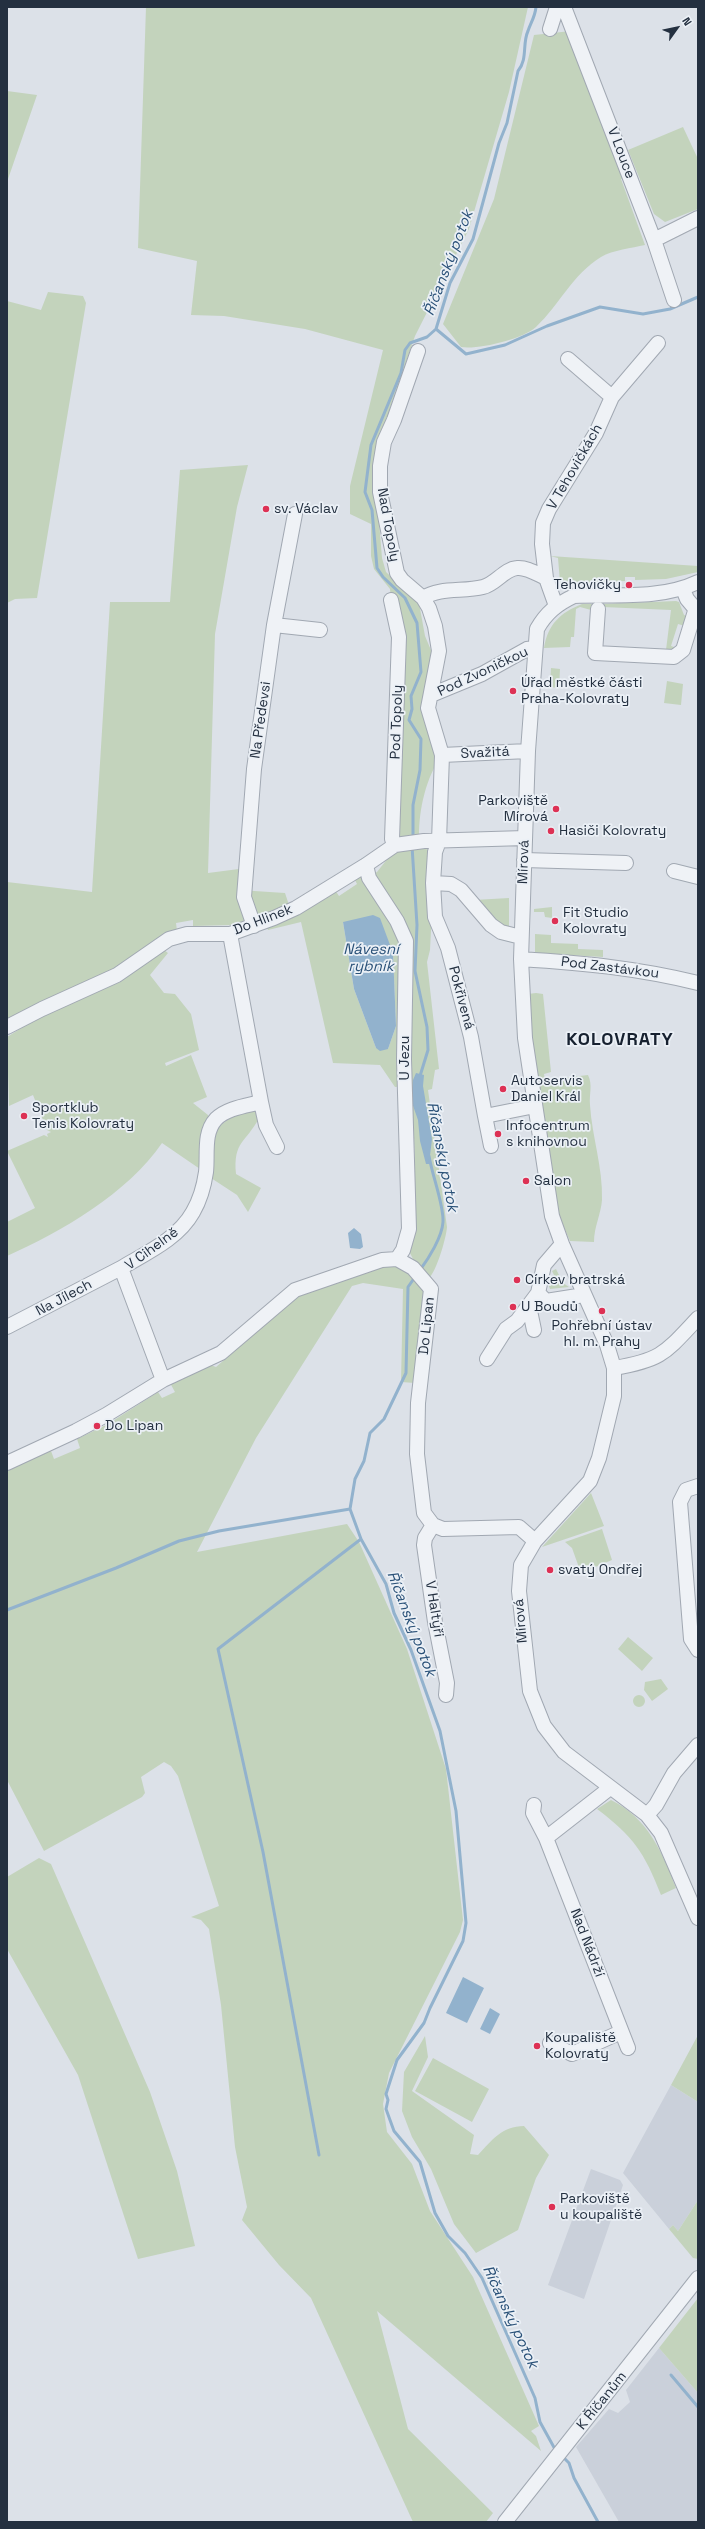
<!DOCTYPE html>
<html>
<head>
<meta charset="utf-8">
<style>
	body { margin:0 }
	#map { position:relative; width:705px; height:2529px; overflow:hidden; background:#dce1e8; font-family:"Space Grotesk",sans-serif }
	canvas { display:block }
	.frame { position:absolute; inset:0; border:8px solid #243040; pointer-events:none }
	.north { position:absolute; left:657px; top:8px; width:40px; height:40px; -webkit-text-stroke:3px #ebf0f6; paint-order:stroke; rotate:57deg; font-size:11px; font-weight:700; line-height:16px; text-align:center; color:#243040 }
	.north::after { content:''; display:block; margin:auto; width:14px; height:18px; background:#243040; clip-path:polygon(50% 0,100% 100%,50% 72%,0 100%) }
</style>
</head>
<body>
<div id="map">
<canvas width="705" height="2529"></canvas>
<div class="frame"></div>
<div class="north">N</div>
</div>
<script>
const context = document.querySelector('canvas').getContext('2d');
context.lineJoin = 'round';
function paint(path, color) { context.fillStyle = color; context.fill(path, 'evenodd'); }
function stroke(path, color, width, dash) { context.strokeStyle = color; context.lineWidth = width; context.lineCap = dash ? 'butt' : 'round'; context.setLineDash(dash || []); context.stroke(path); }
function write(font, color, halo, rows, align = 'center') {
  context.font = font + ' "Space Grotesk",sans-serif'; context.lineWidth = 3.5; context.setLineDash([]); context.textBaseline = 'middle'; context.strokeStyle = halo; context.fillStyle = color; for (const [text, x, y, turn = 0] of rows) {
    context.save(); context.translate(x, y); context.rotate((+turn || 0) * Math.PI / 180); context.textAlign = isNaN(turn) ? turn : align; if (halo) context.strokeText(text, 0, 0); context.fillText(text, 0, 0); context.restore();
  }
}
const built = new Path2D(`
	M671,2085L698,2102V2200L678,2231L673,2225L669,2229L623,2173Z
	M591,2169L620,2180L623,2185L584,2299L548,2285Z
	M659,2348L698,2393V2522H619L576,2447L609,2409L618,2413L630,2402L626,2390Z`);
const green = new Path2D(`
	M146,7H528L509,92L469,229L415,336L390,408L375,472L382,558L386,572L419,603L425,636L433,655L432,690L442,755C426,777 419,809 419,836L392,839L399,685L390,589L374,569L371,556V524L350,514V486L383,350L305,329L224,316L191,315L197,261L138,248Z
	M571,31L625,178L621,179L645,245C632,248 613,250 601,257C572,275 560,304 536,327C523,339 478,350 461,347L443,324L494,199L534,35Z
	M7,91L37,95L7,182Z
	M683,127L698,159V209L665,222L654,214L628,150Z
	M48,292L83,296L86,303L37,598L15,599L7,603V301L41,310Z
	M248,465L237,507L215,634L208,873L239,869V890L285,893L289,905L233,925L193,926V920L176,923L177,931L141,956L7,1020V882L92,892L110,602H170L180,470Z
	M550,556L698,566V572L666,579L635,580V577H625V581L571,584L557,588L553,584L560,582L558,558Z
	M676,601L679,602L684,615L693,618L685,626L678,624L671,646L683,650L670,649L669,656L666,650L671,610L603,607V604Z
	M582,604H592L591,610L580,607L576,609L574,637H571L570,647L544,648C548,624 560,613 582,604Z
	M551,668L560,669L559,688L550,687Z
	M667,681L683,684L681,705L664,703Z
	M423,848L435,852L430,950L427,962L439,1069L435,1070L432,1089L428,1090L447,1227C446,1239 437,1269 430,1277L413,1259L409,1251L411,1166L415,1160L414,1138L409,1130L410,1086L395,1087L380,1065L333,1063L301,922L268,930L267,927L335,890L339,896L357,884L354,878L359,876L364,879L377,872L392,853L400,849ZM343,922L393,953L396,1026L388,1049L376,1048L354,989Z
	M509,898V930L507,931L474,900Z
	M552,907V918L545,917L544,912H534V909Z
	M535,934L551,935V943L578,944V949L603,950V957L535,953Z
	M164,950L168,953L150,975L164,993L175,994L191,1014L199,1050L165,1063L166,1066L191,1055L207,1097L193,1103L208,1115L210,1121L200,1169L162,1143C128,1193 61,1232 7,1256V1222L35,1208L7,1151L44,1135L48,1137L47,1134L51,1132L47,1130L33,1095L9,1106L7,1037L36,1019L120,982Z
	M536,993L543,994L551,1072L544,1074L545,1080L588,1075C593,1085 589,1094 590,1105C592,1137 603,1167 602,1200C601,1214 594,1227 594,1242L570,1241L558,1214L531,1035L528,994Z
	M257,1109L259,1118C246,1143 233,1141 236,1174L261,1188L248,1212L237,1195L211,1178C213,1132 209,1122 257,1109Z
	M390,1265L403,1268L426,1290L415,1383L401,1382L403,1289L363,1283L352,1286L256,1438L197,1552L347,1524L359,1542L407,1649L446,1769L463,1920L460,1932L389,2073L383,2104L387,2132L412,2164L430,2211L473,2277L539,2426L531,2431L536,2436L541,2451L377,2311L408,2429L493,2513L486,2522H413L311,2298L279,2265L242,2220L247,2207L235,2147L221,2005L209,1929L201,1920L191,1917L219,1906L178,1776L171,1766L164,1762L141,1777L145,1793L142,1797L44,1851L7,1780V1470L51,1451L54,1459L80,1448L77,1439L108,1424L158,1392L162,1398L175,1392L170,1383L208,1364L216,1367L299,1295Z
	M556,1269L563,1283L569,1287L550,1289L548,1284L552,1282L550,1277L554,1275L552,1271Z
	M591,1493L604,1526L542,1547Z
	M602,1529L612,1560L581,1573L572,1548L565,1542Z
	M628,1637L653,1658L642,1671L618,1649Z
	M661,1679L668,1689L652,1701L644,1690L645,1682Z
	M633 1701a6 6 0 1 1 12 0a6 6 0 1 1-12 0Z
	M611,1800C647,1817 663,1853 676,1888L661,1895C644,1852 634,1837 597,1809Z
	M39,1858L51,1864L150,2092L177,2171L195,2246L138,2259L78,2075L7,1949V1877Z
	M698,2035V2102L671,2085Z
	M425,2036L428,2057L412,2091L474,2135L470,2154L478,2155C492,2140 502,2126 524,2126L549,2155L536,2178L518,2230L476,2253L454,2224L431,2169L412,2137L402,2111L404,2072Z
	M433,2058L489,2089L472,2122L415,2091Z
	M698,2200V2259L693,2258L669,2229L673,2225L678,2231Z
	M698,2298V2393L659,2348Z`);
const water = new Path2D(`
	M373,915L380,918L393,953L396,1026L388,1049L380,1051L376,1048L354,989L343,922Z
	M416,1073L424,1075L423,1086L432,1139L429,1164H426L420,1141L418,1120L411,1100L413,1080Z
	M354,1228L361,1234L363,1247L360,1249L350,1248L348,1233Z
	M463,1977L484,1988L467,2023L446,2013Z
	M490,2008L500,2014L490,2034L480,2029Z`);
const stream = new Path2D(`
	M436,329L466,354L505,345L547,326L600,307L643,314L670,309L698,297
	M413,839V805L420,770L421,739L409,720L412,709L411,696L421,672L417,623L405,598L383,577L377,568L372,510L365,492L371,445L401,373L405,350L410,343L427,337L436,329L450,283L473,239L499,143L507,123L518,71C528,59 522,44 528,31C531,22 535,17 536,7
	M412,846L417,925L415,971L427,1027L428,1050L420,1076
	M420,1270C429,1258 442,1237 443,1222C444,1205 432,1175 429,1156
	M415,1277L408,1287L406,1373L384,1419L370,1433L364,1461L355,1479L350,1509L361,1539L386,1584L394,1613L411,1650L440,1731L456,1811L466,1923L463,1941L430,2008L424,2023L397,2060L386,2094L388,2100L386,2109L394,2131L420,2162L435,2213L448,2236L465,2253L482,2278L535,2398L540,2422L556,2451
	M7,1610L116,1568L179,1541L219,1531L350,1509
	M319,2155L263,1852L218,1649L361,1539
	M671,2375L698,2407
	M562,2456L569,2463L574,2478L598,2522`);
const minor = new Path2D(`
	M564,7L654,240L674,300
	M550,29L557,7
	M654,240L698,218
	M418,351L394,420L384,442L380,466V492L397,573L402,580L423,598L429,608L435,626L439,651L428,708L442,755L439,841L435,852L433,883L435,917L448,948L471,1037L485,1116
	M568,359L612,397
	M698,582C660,600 614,594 574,596C557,604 546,613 537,629L528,751L521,959L525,1038L552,1216L562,1244L607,1345L614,1368V1396L599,1458L590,1481L535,1541L521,1565L519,1591L530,1691L544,1726L564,1752L647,1815L661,1833L698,1918
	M683,589L687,599L698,612
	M423,598C440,587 463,592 483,587C496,584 504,569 517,568C527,567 537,574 546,578
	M391,600L399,637L392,839L395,845
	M556,606L546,578L542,544L543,523L549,509L596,433L612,397L658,343
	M598,609L595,653L674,657L683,650L695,611
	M274,625L320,630
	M431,695L482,674L527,649L534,648
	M442,755L528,751
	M524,860L626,863
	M366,865L369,878L397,921L406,941L404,1059L409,1229L403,1250L397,1259
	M674,871L698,877
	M433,883L451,884L461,890L491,925L501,932L521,937
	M254,926L244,897L254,769L274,625L295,514
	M521,959C583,963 637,968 698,983
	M7,1027L42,1009L117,975L169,939L187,934H230L274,918L296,908L366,865L395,845L424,841L525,838
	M261,1102L266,1125L277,1147
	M491,1146L485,1116L535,1106
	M538,1293L546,1301L584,1295
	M529,1306L534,1330
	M7,1327L121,1268
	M487,1359L506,1329L517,1321L538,1293L544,1265L562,1244
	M614,1368C662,1360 665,1353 698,1318
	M163,1380L121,1268C146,1253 178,1239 193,1212C200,1200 204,1186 206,1172C208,1155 203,1133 216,1119C227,1108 246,1106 261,1102L230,934
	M7,1463L76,1431L106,1415L163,1380L221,1353L295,1290L382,1260L397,1259L413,1268L431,1289L418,1403L417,1454L424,1513L433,1525L443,1529L519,1527L535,1541
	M698,1486L686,1490L680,1502L691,1639L698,1650
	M433,1525L425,1538L424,1545L435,1622L447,1683L446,1695
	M534,1805L533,1813L546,1838L628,2048
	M647,1815L656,1805L674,1773L698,1745
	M546,1838L610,1788
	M550,2043L572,2054L621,2032
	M505,2522L698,2278`);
const markers = [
	[266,509,4,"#dd3154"],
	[629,585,4,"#dd3154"],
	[513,691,4,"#dd3154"],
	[556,809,4,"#dd3154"],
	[551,831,4,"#dd3154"],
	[555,921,4,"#dd3154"],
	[503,1089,4,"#dd3154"],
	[24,1116,4,"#dd3154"],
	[498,1134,4,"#dd3154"],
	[526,1181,4,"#dd3154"],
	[517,1280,4,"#dd3154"],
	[513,1307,4,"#dd3154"],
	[602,1311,4,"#dd3154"],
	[97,1426,4,"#dd3154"],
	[550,1570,4,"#dd3154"],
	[537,2046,4,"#dd3154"],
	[552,2207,4,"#dd3154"]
];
const streetNames = [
	["V Louce",621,153,69],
	["V Tehovičkách",575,467,-60],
	["Nad Topoly",388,525,80],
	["Pod Zvoničkou",483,672,-25],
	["Na Předevsi",261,720,-82],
	["Pod Topoly",397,722,-88],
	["Svažitá",485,753,-3],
	["Mírová",524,862,-88],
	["Do Hlinek",263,920,-21],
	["Pod Zastávkou",610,968,7],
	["Pokřivená",461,998,75],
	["U Jezu",405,1058,-90],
	["V Cihelně",152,1249,-36],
	["Na Jílech",64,1298,-28],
	["Do Lipan",427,1326,-84],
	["V Haltýři",434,1609,81],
	["Mírová",521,1621,-95],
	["Nad Nádrží",587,1943,69],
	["K Říčanům",602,2401,-51]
];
const poiNames = [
	["sv. Václav",274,509],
	["Tehovičky",621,585,"right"],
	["Úřad městké části",521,683],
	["Praha-Kolovraty",521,699],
	["Parkoviště",548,801,"right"],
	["Mírová",548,817,"right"],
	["Hasiči Kolovraty",559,831],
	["Fit Studio",563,913],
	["Kolovraty",563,929],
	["Autoservis",511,1081],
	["Daniel Král",511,1097],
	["Sportklub",32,1108],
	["Tenis Kolovraty",32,1124],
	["Infocentrum",506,1126],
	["s knihovnou",506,1142],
	["Salon",534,1181],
	["Církev bratrská",525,1280],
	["U Boudů",521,1307],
	["Pohřební ústav",602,1326,"center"],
	["hl. m. Prahy",602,1342,"center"],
	["Do Lipan",105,1426],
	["svatý Ondřej",558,1570],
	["Koupaliště",545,2038],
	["Kolovraty",545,2054],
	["Parkoviště",560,2199],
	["u koupaliště",560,2215]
];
const waterNames = [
	["Říčanský potok",449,263,-69],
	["Návesní",371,950],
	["rybník",371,967],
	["Říčanský potok",442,1157,79],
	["Říčanský potok",411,1624,69],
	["Říčanský potok",510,2317,65]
];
const districtNames = [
	["KOLOVRATY",620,1040]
];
paint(built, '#cad0da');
paint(green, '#c3d3bc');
paint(water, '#92b2cd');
stroke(stream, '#92b2cd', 3);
stroke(minor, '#a1a8b2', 16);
stroke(minor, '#eff2f6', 14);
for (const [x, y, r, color] of markers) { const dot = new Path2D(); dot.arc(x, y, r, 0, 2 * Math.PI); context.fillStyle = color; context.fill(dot); stroke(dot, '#ebf0f6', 1.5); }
write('14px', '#243040', '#ebf0f6', streetNames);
write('14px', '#243040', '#ebf0f6', poiNames, 'left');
write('italic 15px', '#2a5178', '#ebf0f6', waterNames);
context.letterSpacing = '1px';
write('bold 18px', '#172130', '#ebf0f6', districtNames);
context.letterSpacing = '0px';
</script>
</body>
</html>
